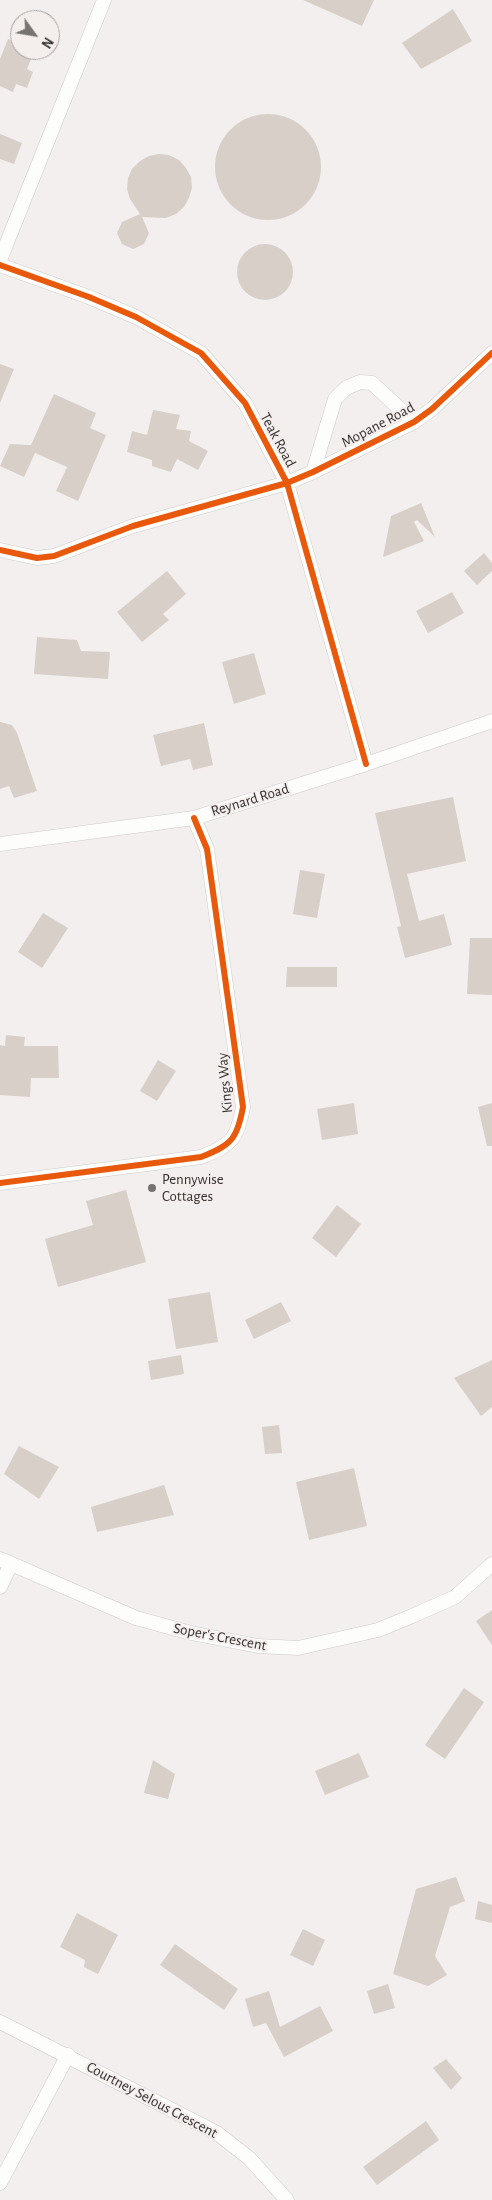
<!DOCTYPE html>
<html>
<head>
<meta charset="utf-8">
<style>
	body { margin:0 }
	#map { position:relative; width:492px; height:2200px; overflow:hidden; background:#f2efee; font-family:"Alegreya Sans",sans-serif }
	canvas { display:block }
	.north { position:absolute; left:10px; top:10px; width:50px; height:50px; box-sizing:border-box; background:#f4eeec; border:1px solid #a7a2a1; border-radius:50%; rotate:122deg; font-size:14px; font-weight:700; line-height:20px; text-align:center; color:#333030 }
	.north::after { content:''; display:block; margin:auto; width:18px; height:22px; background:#767372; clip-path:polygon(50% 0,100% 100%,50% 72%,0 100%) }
</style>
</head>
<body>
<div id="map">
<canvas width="492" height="2200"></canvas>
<div class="north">N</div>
</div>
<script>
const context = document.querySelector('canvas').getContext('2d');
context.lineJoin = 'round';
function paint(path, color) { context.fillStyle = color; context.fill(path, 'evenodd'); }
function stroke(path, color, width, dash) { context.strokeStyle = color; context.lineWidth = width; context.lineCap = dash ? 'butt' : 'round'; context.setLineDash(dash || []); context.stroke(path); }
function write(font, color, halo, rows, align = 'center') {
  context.font = font + ' "Alegreya Sans",sans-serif'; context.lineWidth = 4; context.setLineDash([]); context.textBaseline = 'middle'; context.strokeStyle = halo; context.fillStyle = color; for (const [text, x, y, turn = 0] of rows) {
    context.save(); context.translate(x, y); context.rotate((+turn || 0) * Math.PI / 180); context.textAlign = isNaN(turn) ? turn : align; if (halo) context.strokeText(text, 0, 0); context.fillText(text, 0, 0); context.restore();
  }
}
const building = new Path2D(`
	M303,0H374L362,26Z
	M453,9L472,41L421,69L402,43Z
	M8,39L20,44V50H35L27,69L33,72L27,88L16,84L13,92L0,86V59Z
	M215 167a53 53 0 1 1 106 0a53 53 0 1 1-106 0Z
	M0,134L22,143L14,164L0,159Z
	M159,154L169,155L179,160L186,168L191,177L192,188L189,198L184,207L176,214L166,218L142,217L149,233L144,244L133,249L122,244L117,233L122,222L140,214L130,199L127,189L128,178L132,169L140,161L149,156Z
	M237 272a28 28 0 1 1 56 0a28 28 0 1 1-56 0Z
	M0,364L14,369L0,403Z
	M54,394L96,413L90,428L106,435L78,501L56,491L67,467L35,453L24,477L0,466L10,444L31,445Z
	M153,410L180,415L176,429L191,431L189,441L208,451L198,470L177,459L171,472L152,466V460L127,452L132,431L147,435Z
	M421,503L435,537L417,520L414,522L424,541L383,557L391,516Z
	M484,553L492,563V571L477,585L464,571Z
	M167,571L186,594L163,614L169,620L142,642L117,612Z
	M452,592L464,613L428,633L416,611Z
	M37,637L77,640L81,651L110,652L108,679L34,674Z
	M254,653L266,694L234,704L222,662Z
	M0,722L12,725L17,733L37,791L14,798L9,786L0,789Z
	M204,723L213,765L193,770L190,759L161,766L153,735Z
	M453,797L466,861L407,874L419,921L444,914L452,945L405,958L397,927L401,926L375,813Z
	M300,870L325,874L317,918L293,914Z
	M43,913L68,928L42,968L18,952Z
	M470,938H492V995L467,994Z
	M287,967H337V987H286Z
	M6,1035L25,1037L24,1046H58L59,1078H31L30,1097L0,1095V1045L5,1046Z
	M158,1060L176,1071L157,1101L140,1091Z
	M354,1103L358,1134L322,1140L317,1109Z
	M492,1103V1146H487L478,1107Z
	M126,1190L146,1262L58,1287L45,1239L93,1225L86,1201Z
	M337,1205L361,1224L336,1257L312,1238Z
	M210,1292L218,1342L176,1349L168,1299Z
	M281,1302L291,1321L254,1339L245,1320Z
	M181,1355L184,1374L151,1380L148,1361Z
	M492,1360V1407L481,1416L454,1378Z
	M279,1425L282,1453L265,1454L262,1427Z
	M19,1446L59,1467L39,1499L4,1474Z
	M354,1468L367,1526L309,1540L296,1482Z
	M164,1485L174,1515L97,1532L91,1507Z
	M492,1610V1645L476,1621Z
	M464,1688L484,1702L445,1759L425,1745Z
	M359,1753L369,1777L325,1795L315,1771Z
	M153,1760L175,1774L168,1799L144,1793Z
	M456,1877L465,1901L450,1907L435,1956L447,1975L428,1986L393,1974L416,1889Z
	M478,1901L492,1905V1923L475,1919Z
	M77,1913L118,1935L98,1974L84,1967L85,1960L60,1947Z
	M303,1929L325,1940L313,1966L290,1955Z
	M175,1944L238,1989L224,2010L160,1965Z
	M388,1984L395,2008L374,2014L367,1991Z
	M269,1991L280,2027L320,2006L333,2031L284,2057L266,2023L253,2027L245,1999Z
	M446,2059L462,2078L451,2090L433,2068Z
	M426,2121L439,2140L377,2185L363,2167Z`);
const minor = new Path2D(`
	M0,260L104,0
	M0,265L89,297L136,317L201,353L245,403L287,483L366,764
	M313,472L335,399L346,388L360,382L372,383L414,422
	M0,550L37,558L54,556L133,526L287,483L313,472L414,422L432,409L492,353
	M0,844L194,818L366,764L492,721
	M0,1183L201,1157C231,1145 237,1140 243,1107L207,849L194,818
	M0,1559L136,1618L191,1633L258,1646L298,1648L378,1630L412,1616L455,1597L492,1564
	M0,1587L11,1564
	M0,2022L217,2133L249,2158L287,2200
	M0,2183L68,2055`);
const cycleway = new Path2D(`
	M0,265L89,297L136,317L201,353L245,403L287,483L366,764
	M0,550L37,558L54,556L133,526L287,483L313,472L414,422L432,409L492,353
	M0,1183L201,1157C231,1145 237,1140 243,1107L207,849L194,818`);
const markers = [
	[152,1188,5,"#767372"]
];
const streetNames = [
	["Mopane Road",378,425,-28],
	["Teak Road",278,440,62],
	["Reynard Road",250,800,-17],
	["Kings Way",225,1083,-95],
	["Soper's Crescent",220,1637,11],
	["Courtney Selous Crescent",152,2100,28]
];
const poiNames = [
	["Pennywise",162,1179],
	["Cottages",162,1196]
];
paint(building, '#d8cfc8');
stroke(minor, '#cfcccb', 15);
stroke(minor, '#fdfdfc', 14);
stroke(cycleway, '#e8590c', 6);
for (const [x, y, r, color] of markers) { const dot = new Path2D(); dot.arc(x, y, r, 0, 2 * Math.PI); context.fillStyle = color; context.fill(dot); stroke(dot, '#f4eeec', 2); }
write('15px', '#333030', '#f4eeec', streetNames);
write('15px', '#333030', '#f4eeec', poiNames, 'left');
</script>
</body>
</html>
